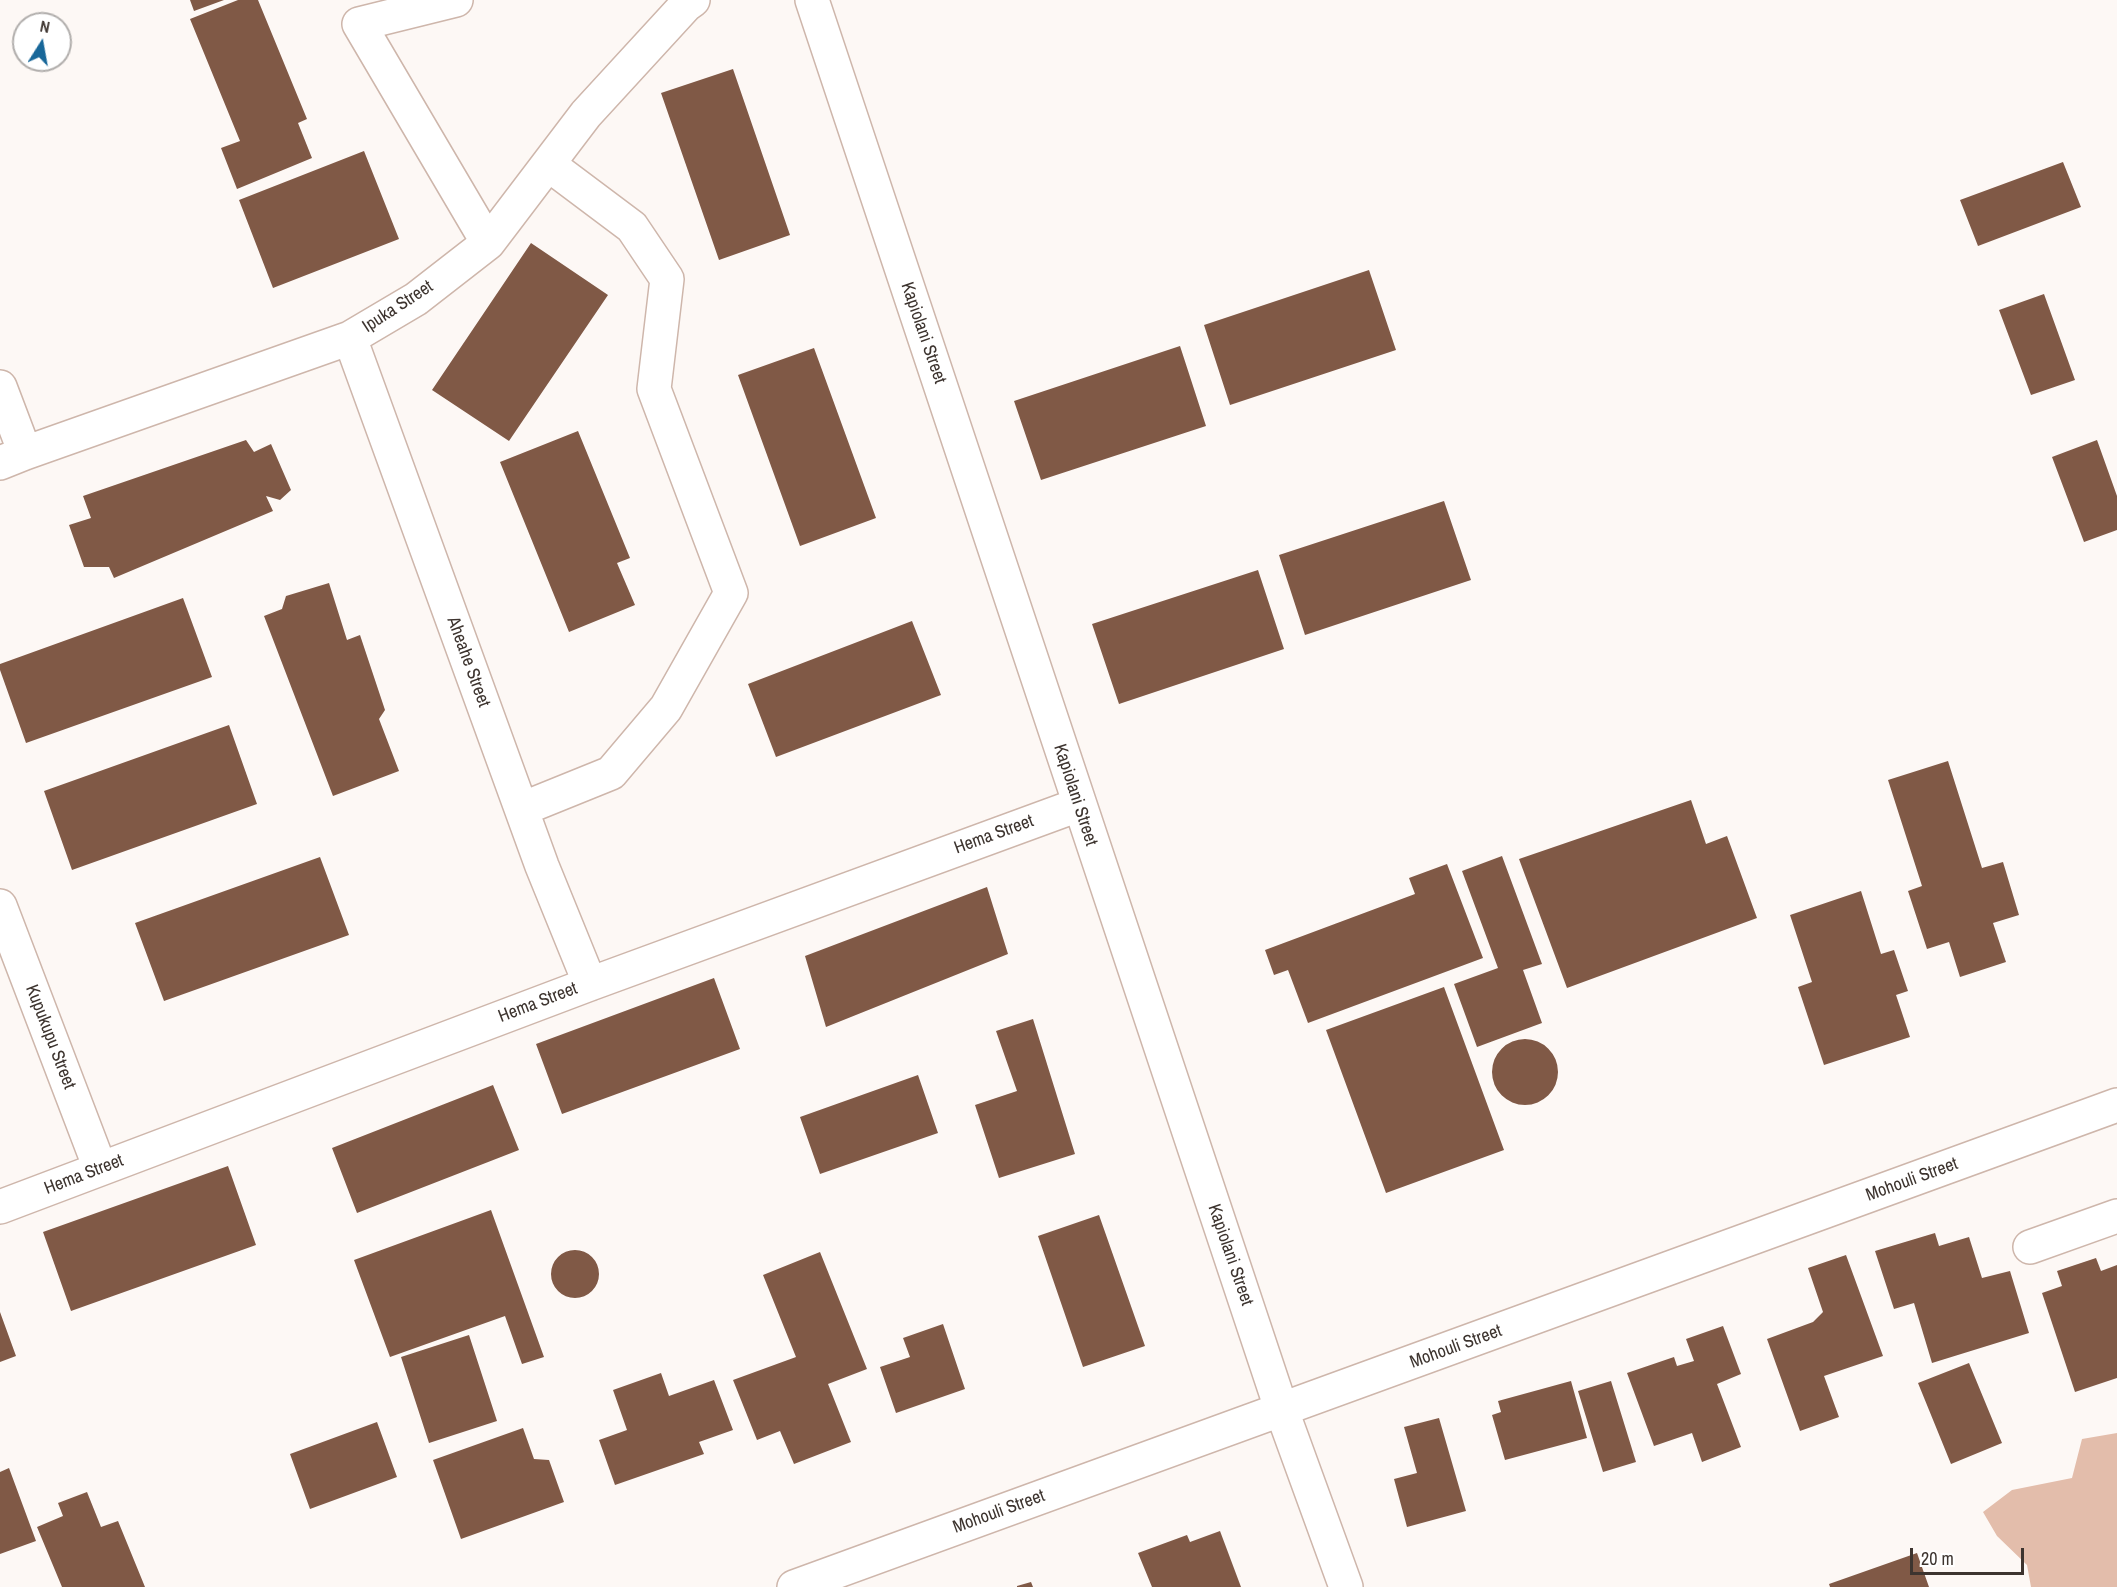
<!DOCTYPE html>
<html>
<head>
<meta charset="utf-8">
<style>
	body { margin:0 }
	#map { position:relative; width:2117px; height:1587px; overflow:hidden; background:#fdf8f5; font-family:"Archivo Narrow",sans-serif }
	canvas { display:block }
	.north { position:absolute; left:12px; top:12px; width:60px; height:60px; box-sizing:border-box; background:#fff; border:2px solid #b1aeac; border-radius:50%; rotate:11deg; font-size:16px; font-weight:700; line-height:24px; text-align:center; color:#3d342f }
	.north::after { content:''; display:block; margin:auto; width:21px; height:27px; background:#186799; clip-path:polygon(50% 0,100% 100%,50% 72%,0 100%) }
	.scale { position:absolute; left:1910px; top:1548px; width:114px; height:27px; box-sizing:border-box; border:3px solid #3d342f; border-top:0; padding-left:8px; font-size:18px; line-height:21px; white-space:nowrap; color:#3d342f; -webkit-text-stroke:4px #fff; paint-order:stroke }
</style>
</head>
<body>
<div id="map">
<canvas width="2117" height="1587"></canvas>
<div class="north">N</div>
<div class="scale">20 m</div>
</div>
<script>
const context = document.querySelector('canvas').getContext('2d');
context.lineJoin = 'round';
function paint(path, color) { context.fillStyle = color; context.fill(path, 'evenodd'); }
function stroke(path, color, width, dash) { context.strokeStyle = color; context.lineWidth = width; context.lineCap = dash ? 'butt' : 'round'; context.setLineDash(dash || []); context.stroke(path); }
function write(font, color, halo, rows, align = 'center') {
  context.font = font + ' "Archivo Narrow",sans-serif'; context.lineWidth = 6; context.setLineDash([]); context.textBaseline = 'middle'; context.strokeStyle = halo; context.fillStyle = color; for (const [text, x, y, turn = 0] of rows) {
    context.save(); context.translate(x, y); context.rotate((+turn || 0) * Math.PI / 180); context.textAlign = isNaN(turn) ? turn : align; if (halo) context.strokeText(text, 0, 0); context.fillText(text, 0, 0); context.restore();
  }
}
const green = new Path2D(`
	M2117,1433V1587H2031L2027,1565L1997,1536L1983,1512L2012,1490L2072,1478L2082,1439Z`);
const building = new Path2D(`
	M190,0H224L194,11Z
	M238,0H258L307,119L298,123L312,158L237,189L221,148L240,141L190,19Z
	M733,69L790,235L719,260L661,93Z
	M364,151L399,239L273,288L239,200Z
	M2063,162L2081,207L1978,246L1960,200Z
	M531,243L608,295L509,441L432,390Z
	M1369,270L1396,350L1230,405L1204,325Z
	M2044,294L2075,380L2031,395L1999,310Z
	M1180,346L1206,426L1041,480L1014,401Z
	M814,348L876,518L800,546L738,375Z
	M578,431L630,558L617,563L635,605L569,632L500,462Z
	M246,440L254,452L271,444L291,490L280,500L266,496L273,511L114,578L109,567H84L69,525L91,518L83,496Z
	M2097,440L2117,496V530L2084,542L2052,457Z
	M1444,501L1471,580L1305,635L1279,555Z
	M1258,570L1284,649L1119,704L1092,624Z
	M329,583L347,640L360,635L385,710L379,719L399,771L333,796L264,616L282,609L286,596Z
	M183,598L212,677L26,743L0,670V664Z
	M912,621L941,695L776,757L748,684Z
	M229,725L257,804L72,870L44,791Z
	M1948,761L1982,868L2003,862L2019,915L1993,923L2006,962L1960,977L1949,942L1927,949L1908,891L1922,886L1888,780Z
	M1691,800L1706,844L1727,836L1757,918L1567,988L1519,859Z
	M1502,856L1542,964L1523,970L1542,1023L1477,1047L1454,984L1498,968L1462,871Z
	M320,857L349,935L164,1001L135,923Z
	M1447,864L1483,958L1308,1023L1288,970L1274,975L1265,950L1415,894L1409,878Z
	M987,887L1008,954L826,1027L805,956Z
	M1861,891L1881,954L1894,950L1908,991L1896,995L1910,1037L1824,1065L1798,987L1812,982L1790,915Z
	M714,978L740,1049L562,1114L536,1044Z
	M1444,987L1504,1150L1386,1193L1326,1030Z
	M1033,1019L1075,1154L999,1178L975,1105L1017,1091L996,1031Z
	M1492 1072a33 33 0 1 1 66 0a33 33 0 1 1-66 0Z
	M918,1075L938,1133L820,1174L800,1117Z
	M493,1085L519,1150L357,1213L332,1148Z
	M228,1166L256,1245L71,1311L43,1232Z
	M491,1210L544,1357L522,1364L505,1316L390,1357L354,1260Z
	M1099,1215L1145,1346L1083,1367L1038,1236Z
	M1935,1233L1939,1246L1969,1237L1982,1278L2010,1271L2029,1333L1932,1363L1914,1303L1894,1309L1875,1251Z
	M551 1274a24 24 0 1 1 48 0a24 24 0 1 1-48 0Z
	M820,1252L867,1369L828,1384L851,1442L794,1464L780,1431L757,1440L733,1380L796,1357L763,1275Z
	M1846,1255L1883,1356L1824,1376L1839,1417L1800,1431L1767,1339L1813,1322L1823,1312L1808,1268Z
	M2096,1258L2101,1271L2117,1265V1378L2075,1392L2042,1293L2062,1286L2057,1271Z
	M0,1312L16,1356L0,1362Z
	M943,1324L965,1389L896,1413L880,1367L910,1357L903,1338Z
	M1723,1326L1741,1374L1717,1384L1741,1447L1702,1462L1692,1433L1654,1446L1627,1373L1674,1357L1677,1366L1694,1361L1686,1339Z
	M469,1335L497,1421L429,1443L401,1357Z
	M1969,1363L2002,1443L1951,1464L1918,1383Z
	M661,1373L669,1396L714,1380L733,1430L699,1442L704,1454L615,1485L599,1440L627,1430L613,1390Z
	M1571,1381L1587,1438L1505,1460L1492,1415L1501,1412L1498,1401Z
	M1611,1381L1636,1462L1603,1472L1578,1391Z
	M1439,1418L1466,1511L1407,1527L1394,1479L1417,1473L1404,1427Z
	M377,1422L397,1477L310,1509L290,1454Z
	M523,1428L534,1459L549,1460L564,1502L461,1539L433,1460Z
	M9,1468L36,1541L0,1554V1472Z
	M87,1492L101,1527L118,1521L145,1587H62L37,1527L63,1516L58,1503Z
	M1220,1531L1241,1587H1152L1138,1553L1187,1535L1190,1542Z
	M1917,1553L1929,1587H1830L1829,1584Z
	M1031,1582L1033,1587H1017V1586Z`);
const minor = new Path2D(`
	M456,0L359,24L488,243
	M812,0L1282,1411L1346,1587
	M350,338L542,866L590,984
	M0,387L25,453
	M0,463L25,453L350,338L416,299L488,243L586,114L686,5L693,0
	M522,809L611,773L666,708L731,593L654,389L667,279L632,227L548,164
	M0,906L100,1168
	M0,1207L590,984L1078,805
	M2030,1247L2117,1216
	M794,1587L2117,1105`);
const streetNames = [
	["Ipuka Street",398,307,-33],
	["Kapiolani Street",923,333,71],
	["Aheahe Street",468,662,70],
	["Kapiolani Street",1075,795,72],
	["Hema Street",994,835,-20],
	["Hema Street",538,1003,-21],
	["Kupukupu Street",50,1037,69],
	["Hema Street",84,1175,-21],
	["Mohouli Street",1912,1180,-20],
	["Kapiolani Street",1230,1255,71],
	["Mohouli Street",1456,1347,-20],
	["Mohouli Street",999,1512,-20]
];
paint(green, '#e3bdab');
paint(building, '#805946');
stroke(minor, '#ceb6ab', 36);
stroke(minor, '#fff', 33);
write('18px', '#3d342f', '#fff', streetNames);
</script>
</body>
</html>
